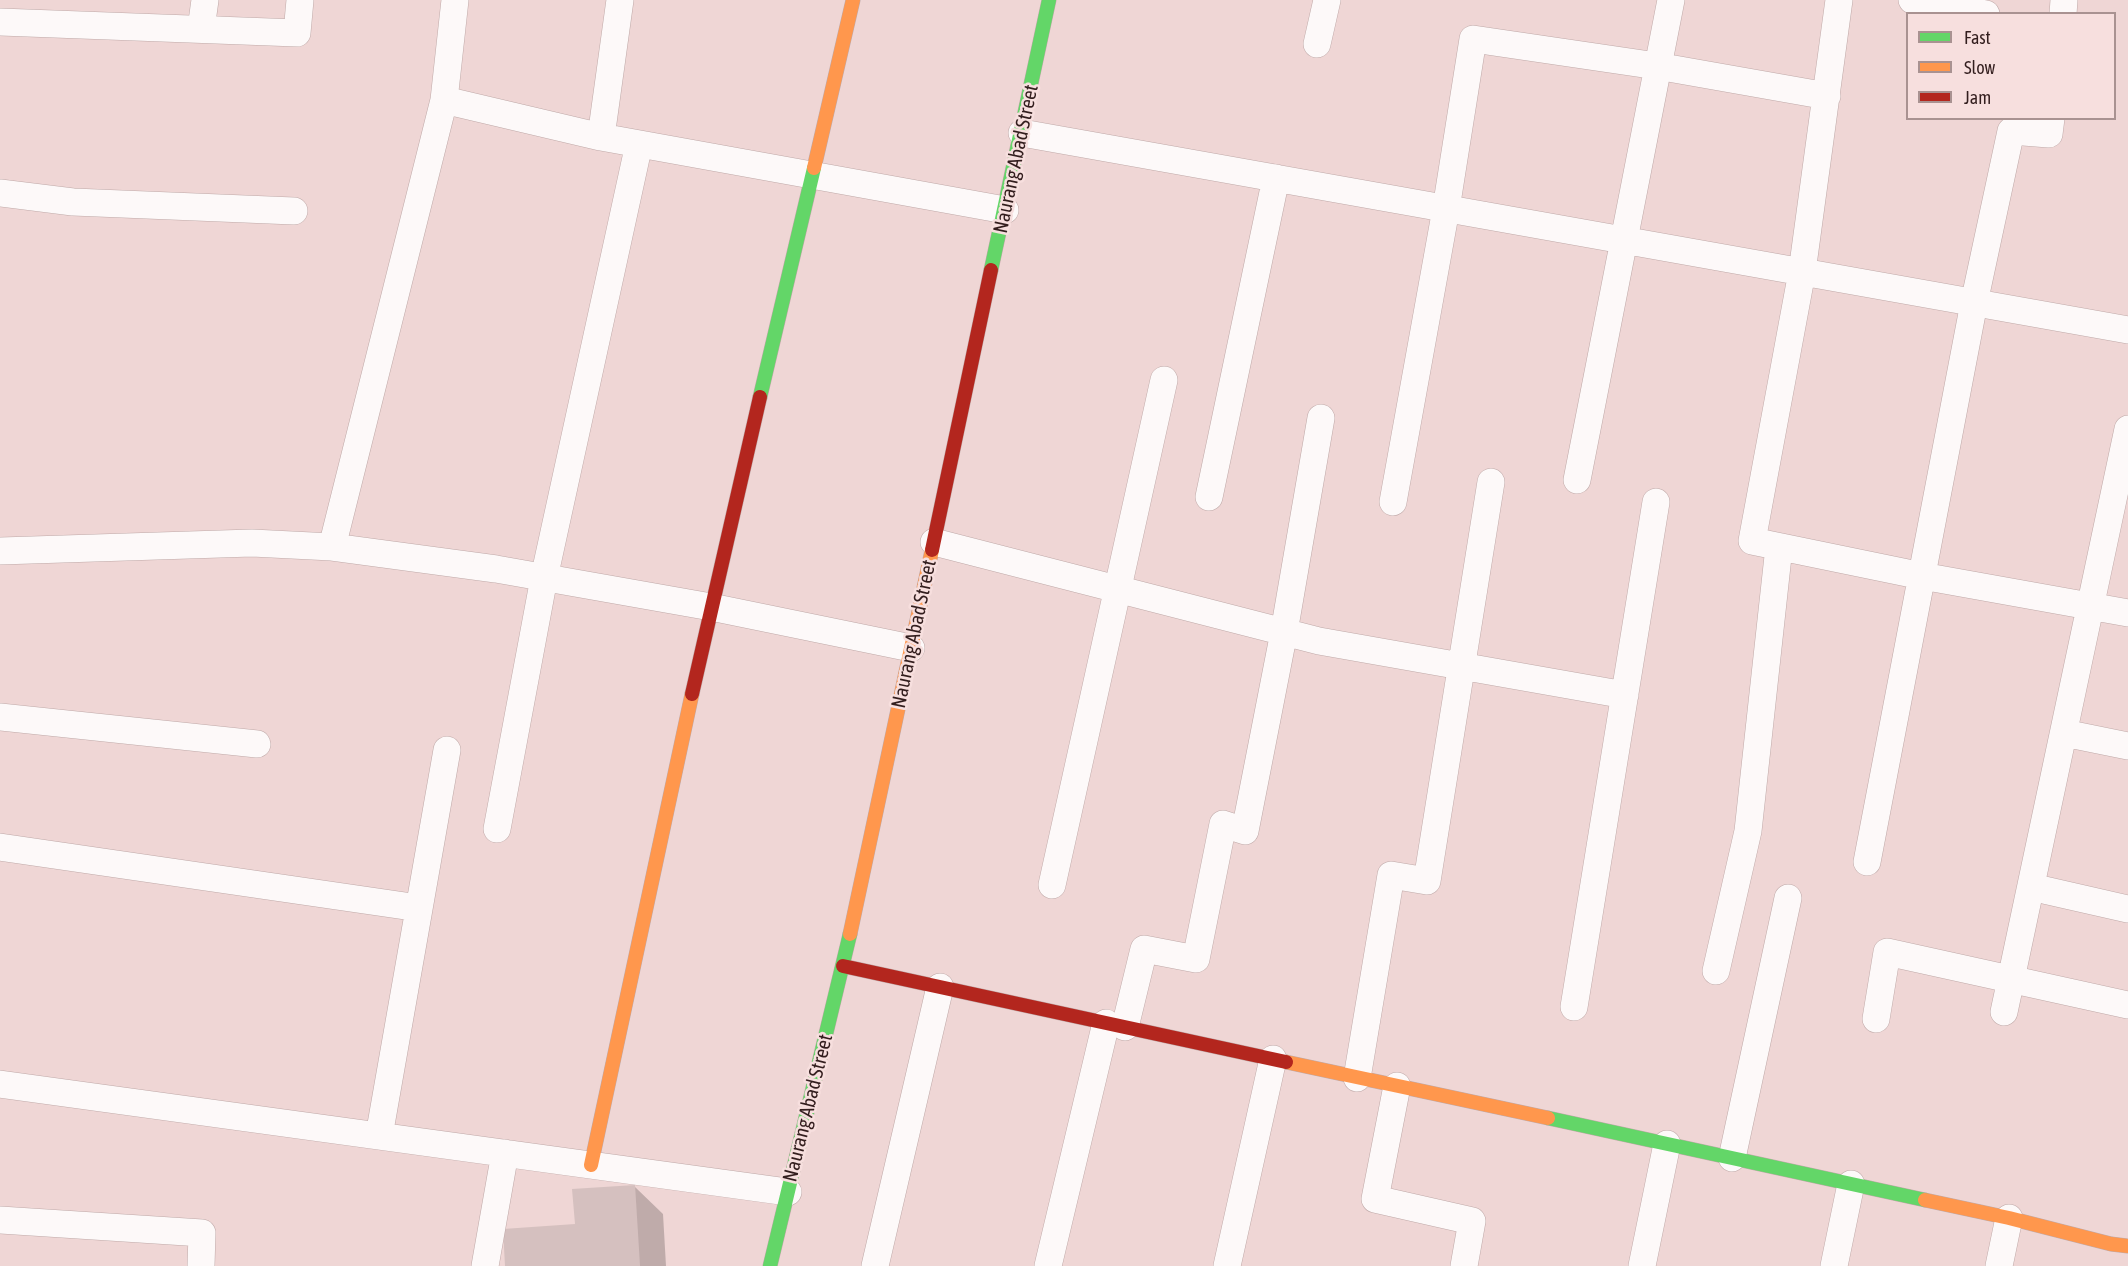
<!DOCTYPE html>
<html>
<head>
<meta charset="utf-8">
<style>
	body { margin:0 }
	#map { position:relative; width:2128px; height:1266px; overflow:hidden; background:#efd6d5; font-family:"Asap Condensed",sans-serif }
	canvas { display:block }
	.legend { position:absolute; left:1906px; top:12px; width:210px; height:108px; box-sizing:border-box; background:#f7dfde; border:2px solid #a99291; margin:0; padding:8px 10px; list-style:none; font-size:18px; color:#331e1e }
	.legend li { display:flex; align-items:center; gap:12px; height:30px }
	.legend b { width:30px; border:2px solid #a99291 }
</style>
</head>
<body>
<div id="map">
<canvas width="2128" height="1266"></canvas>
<ul class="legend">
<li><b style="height:8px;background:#63d668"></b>Fast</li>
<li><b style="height:8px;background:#ff974d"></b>Slow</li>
<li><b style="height:8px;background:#b3261e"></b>Jam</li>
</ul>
</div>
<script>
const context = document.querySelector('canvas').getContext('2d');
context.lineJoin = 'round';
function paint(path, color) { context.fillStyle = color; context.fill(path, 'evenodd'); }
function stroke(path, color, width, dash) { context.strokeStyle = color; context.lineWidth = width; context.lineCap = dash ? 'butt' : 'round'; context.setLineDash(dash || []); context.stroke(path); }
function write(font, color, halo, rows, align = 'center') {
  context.font = font + ' "Asap Condensed",sans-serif'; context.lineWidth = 5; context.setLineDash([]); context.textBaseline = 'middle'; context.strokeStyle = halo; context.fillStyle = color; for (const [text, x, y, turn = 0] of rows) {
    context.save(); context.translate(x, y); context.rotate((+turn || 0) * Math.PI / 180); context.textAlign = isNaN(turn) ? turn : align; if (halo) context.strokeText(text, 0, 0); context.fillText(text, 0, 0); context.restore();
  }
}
const shadow = new Path2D(`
	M635,1187L663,1214L666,1266H506L576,1226Z`);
const building = new Path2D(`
	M635,1185L640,1266H505L503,1229L575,1224L572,1189Z`);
const street = new Path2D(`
	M1839,0L1802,272L1752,541L1922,576L2128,613
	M1912,0L1986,14
	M2063,14L2064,0
	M0,22L297,33L300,0
	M201,29L205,0
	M1317,44L1327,0
	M444,100L601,137L1005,210
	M1022,133L2128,330
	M601,137L620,0
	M0,193L73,202L294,211
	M1577,480L1671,0
	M1209,497L1276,178
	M1393,502L1446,209L1473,39L1657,66L1827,96
	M934,542L1319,641L1625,695
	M332,547L444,100L455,0
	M0,551L252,543L332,547L496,569L711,607L911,648
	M0,717L257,744
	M2064,733L2128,746
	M497,829L544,578L639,144
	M0,847L419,908
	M1867,862L1974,303L2011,131L2049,134L2051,118
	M1052,885L1164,380
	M2031,887L2128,909
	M1716,971L1748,831L1779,547
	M1574,1007L1656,502
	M2004,1012L2128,429
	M1876,1019L1887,952L2128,1005
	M1125,1027L1144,949L1196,959L1223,824L1245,831L1284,632L1321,418
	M1357,1078L1391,875L1427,881L1491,482
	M0,1084L788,1192
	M1397,1086L1375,1199L1472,1221L1464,1266
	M379,1136L447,750
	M1732,1158L1788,898
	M0,1220L202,1233L201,1266
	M485,1266L505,1153
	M875,1266L940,987
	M1048,1266L1106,1023
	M1227,1266L1273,1059
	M1642,1266L1667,1144
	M1834,1266L1851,1184
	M1999,1266L2009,1218`);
const fast = new Path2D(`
	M991,270L1049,0
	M760,397L814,168
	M1548,1118L1925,1200
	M770,1266L850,934`);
const slow = new Path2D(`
	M814,168L853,0
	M850,934L932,550
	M1286,1062L1548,1118
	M591,1165L692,694
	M1925,1200L2009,1218L2111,1244L2128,1246`);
const jam = new Path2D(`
	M932,550L991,270
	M692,694L760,397
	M843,966L1286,1062`);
const streetNames = [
	["Naurang Abad Street",1016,159,-78],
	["Naurang Abad Street",914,634,-78],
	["Naurang Abad Street",808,1108,-76]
];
paint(shadow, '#0003');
paint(building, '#d5c0bf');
stroke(street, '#bfa9a8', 28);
stroke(fast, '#bfa9a8', 15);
stroke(slow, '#bfa9a8', 15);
stroke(jam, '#bfa9a8', 15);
stroke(street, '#fdf9f9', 27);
stroke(fast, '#63d668', 14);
stroke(slow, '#ff974d', 14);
stroke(jam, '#b3261e', 14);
write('20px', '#331e1e', '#f7dfde', streetNames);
</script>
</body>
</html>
